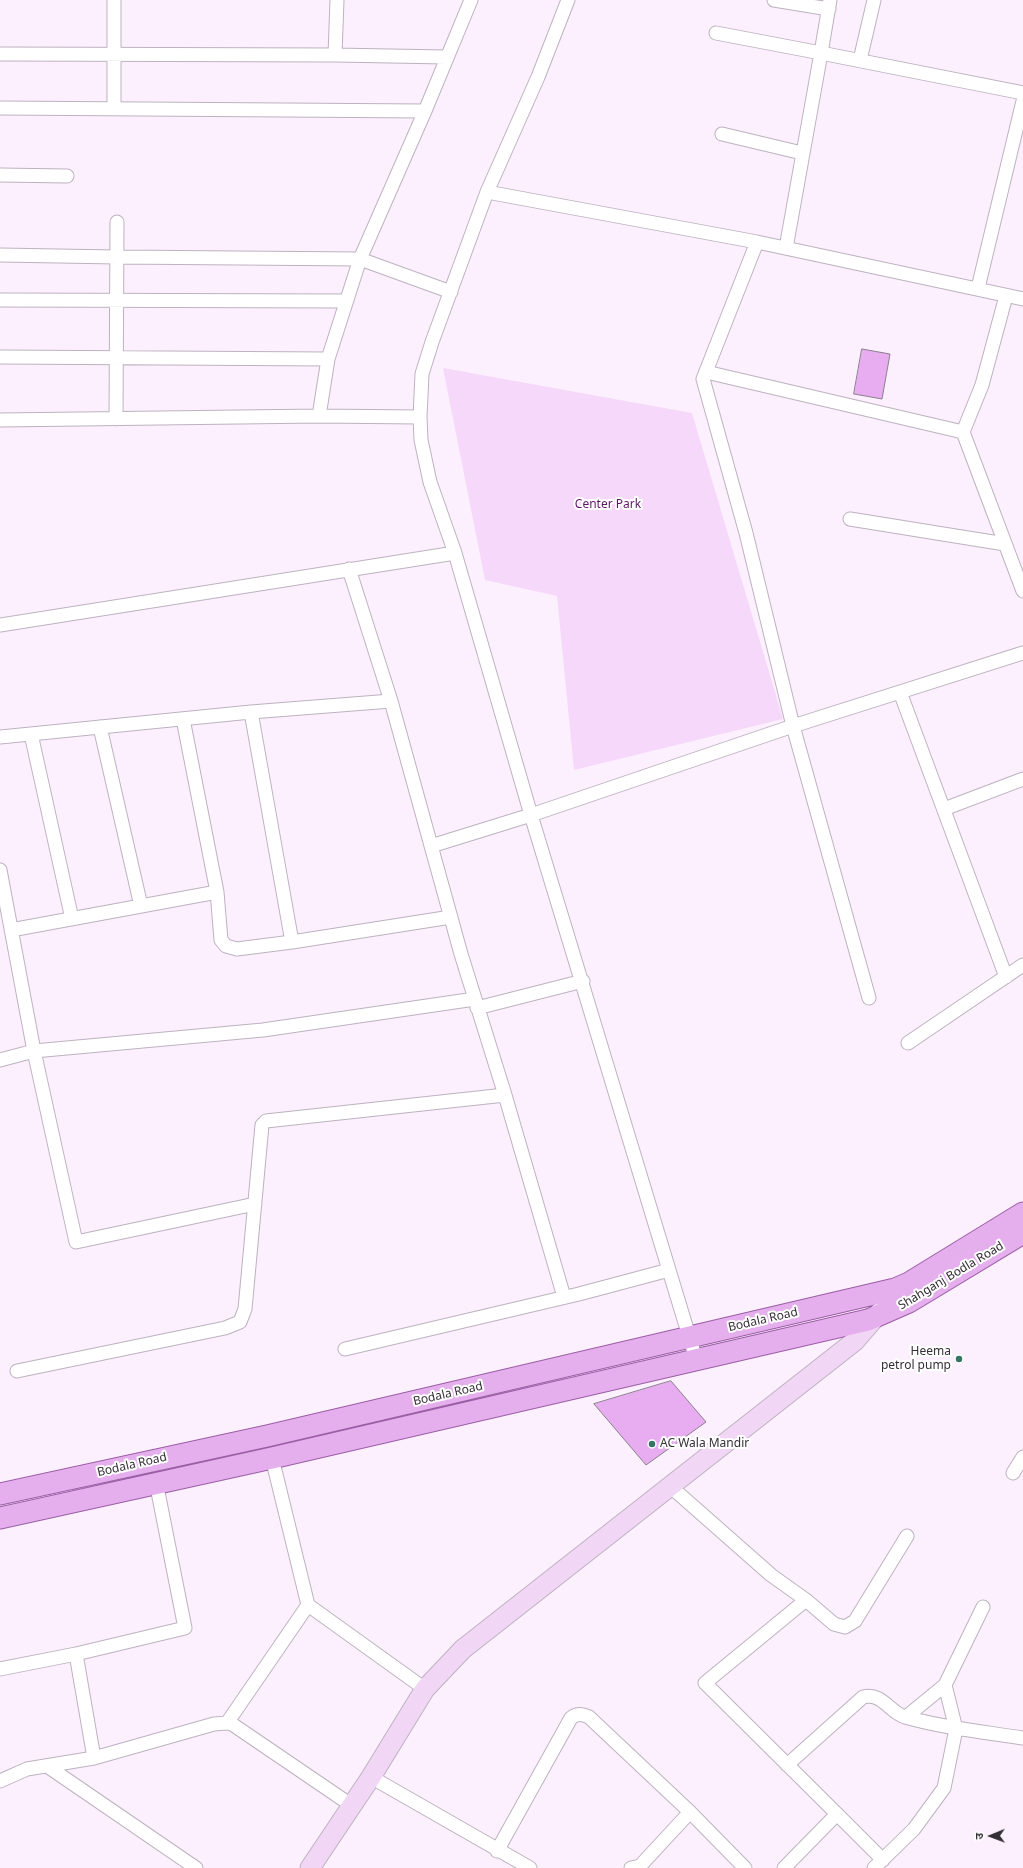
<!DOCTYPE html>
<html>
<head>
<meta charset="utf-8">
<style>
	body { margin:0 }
	#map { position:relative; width:1023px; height:1868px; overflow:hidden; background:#fcf0fe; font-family:"Noto Sans","Noto Sans Devanagari",sans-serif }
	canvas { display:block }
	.north { position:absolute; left:971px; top:1816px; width:40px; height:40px; -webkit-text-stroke:3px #fff; paint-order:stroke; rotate:269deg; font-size:11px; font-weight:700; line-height:16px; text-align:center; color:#342f35 }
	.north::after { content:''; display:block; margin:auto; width:14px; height:18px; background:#342f35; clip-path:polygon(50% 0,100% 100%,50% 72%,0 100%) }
</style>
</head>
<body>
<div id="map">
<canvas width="1023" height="1868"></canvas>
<div class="north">उ</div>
</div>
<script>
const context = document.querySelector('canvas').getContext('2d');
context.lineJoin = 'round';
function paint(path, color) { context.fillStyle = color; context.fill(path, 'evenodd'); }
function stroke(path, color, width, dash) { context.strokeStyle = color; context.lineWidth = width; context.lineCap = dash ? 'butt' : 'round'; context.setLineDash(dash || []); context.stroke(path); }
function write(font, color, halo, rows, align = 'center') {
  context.font = font + ' "Noto Sans",sans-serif'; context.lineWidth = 4; context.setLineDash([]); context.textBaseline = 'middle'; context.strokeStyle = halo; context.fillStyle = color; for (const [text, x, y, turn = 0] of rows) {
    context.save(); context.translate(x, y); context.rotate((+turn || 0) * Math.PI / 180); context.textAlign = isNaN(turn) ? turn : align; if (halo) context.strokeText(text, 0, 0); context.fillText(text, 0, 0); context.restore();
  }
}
const green = new Path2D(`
	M443,368L692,413L783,719L574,770L557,596L485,580Z`);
const building = new Path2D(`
	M862,349L890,354L882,399L854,394Z
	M671,1381L706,1422L646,1465L594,1404Z`);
const street = new Path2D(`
	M114,0V109
	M568,0L538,77L487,192L432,342L422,374L420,417L421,440L430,482L455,553L531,815L696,1359
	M774,0L829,9
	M716,33L821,53L830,0
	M0,54L335,55L446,57
	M335,55L337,0
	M860,60L874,0
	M0,108L425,111
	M722,134L802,153
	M0,175L67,176
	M487,192L757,242L1023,299
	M757,242L703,379L746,533L793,726L869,998
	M786,248L821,53L1023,93
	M0,255L117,257L360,259L451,292
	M978,288L1023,101
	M1006,296L982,385L963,432L1023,591
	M0,300L346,301
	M0,357L328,359
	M706,372L963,432
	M319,416L328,359L360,259L425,111L471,0
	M116,419L117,222
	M0,420L319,416L420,417
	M850,519L1005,544
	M349,569L391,701L461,954L505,1095
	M0,625L455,553
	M900,692L1006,977
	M251,712L292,942L451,917
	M100,727L141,906
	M31,734L72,919
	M0,737L251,712L391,701
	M944,809L1023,779
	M431,846L531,815L793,726L1023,653
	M0,870L34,1051L76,1242L255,1204
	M217,892L221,940L226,946L237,949L292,942
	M11,930L217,892L183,719
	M477,1008L583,981
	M908,1043L1023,965
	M0,1060L34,1051L263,1030L475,999
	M345,1349L579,1294L669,1270
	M17,1371L225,1328L240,1322L245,1309L262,1125L266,1121L505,1095L564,1297
	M1013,1473L1023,1457
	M670,1486L771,1575L806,1600L834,1624L845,1627L855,1621L907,1536
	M806,1600L705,1683L837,1814
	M308,1605L425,1689
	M76,1654L94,1758
	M0,1669L76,1654L185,1628L156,1482
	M906,1717L945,1685
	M227,1723L308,1605L272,1458
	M787,1765L863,1697C882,1692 889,1712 905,1717C944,1728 984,1732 1023,1738
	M47,1766L196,1868
	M371,1777L530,1868
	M0,1781L27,1769L94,1758L214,1724L227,1723L232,1724L351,1805
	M497,1851L571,1718C577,1713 582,1714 589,1717L690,1812L745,1868
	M631,1868L640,1866L690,1812
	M784,1868L837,1814L883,1860
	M874,1868L914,1829L944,1788L956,1729L945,1685L983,1607`);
const secondary = new Path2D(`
	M310,1868L371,1777L425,1689L463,1649L855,1341L880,1312`);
const primary = new Path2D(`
	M0,1494L267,1436L895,1289L909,1283L1023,1213
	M0,1518L272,1458L868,1320L909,1302L1023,1233`);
const markers = [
	[959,1359,4,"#367563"],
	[652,1444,4,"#367563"]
];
const parkNames = [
	["Center Park",608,505]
];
const streetNames = [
	["Shahganj Bodla Road",951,1276,-31],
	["Bodala Road",763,1320,-13],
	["Bodala Road",448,1394,-13],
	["Bodala Road",132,1465,-13]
];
const poiNames = [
	["Heema",951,1352],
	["petrol pump",951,1366],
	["AC Wala Mandir",660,1444,"left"]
];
paint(green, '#f6d8fa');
paint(building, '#e8acf1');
stroke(building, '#8a808c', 1);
stroke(street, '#bdb2bf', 15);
stroke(secondary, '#bdb2bf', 21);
stroke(primary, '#9b5ea5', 23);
stroke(street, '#fff', 13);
stroke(secondary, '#f2d6f6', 19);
stroke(primary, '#e5aeed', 21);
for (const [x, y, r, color] of markers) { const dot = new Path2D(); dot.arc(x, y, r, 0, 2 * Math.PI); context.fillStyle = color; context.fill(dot); stroke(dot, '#fff', 1.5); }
write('12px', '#5d1567', '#fff', parkNames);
write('12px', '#342f35', '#fff', streetNames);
write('12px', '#342f35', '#fff', poiNames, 'right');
</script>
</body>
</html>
